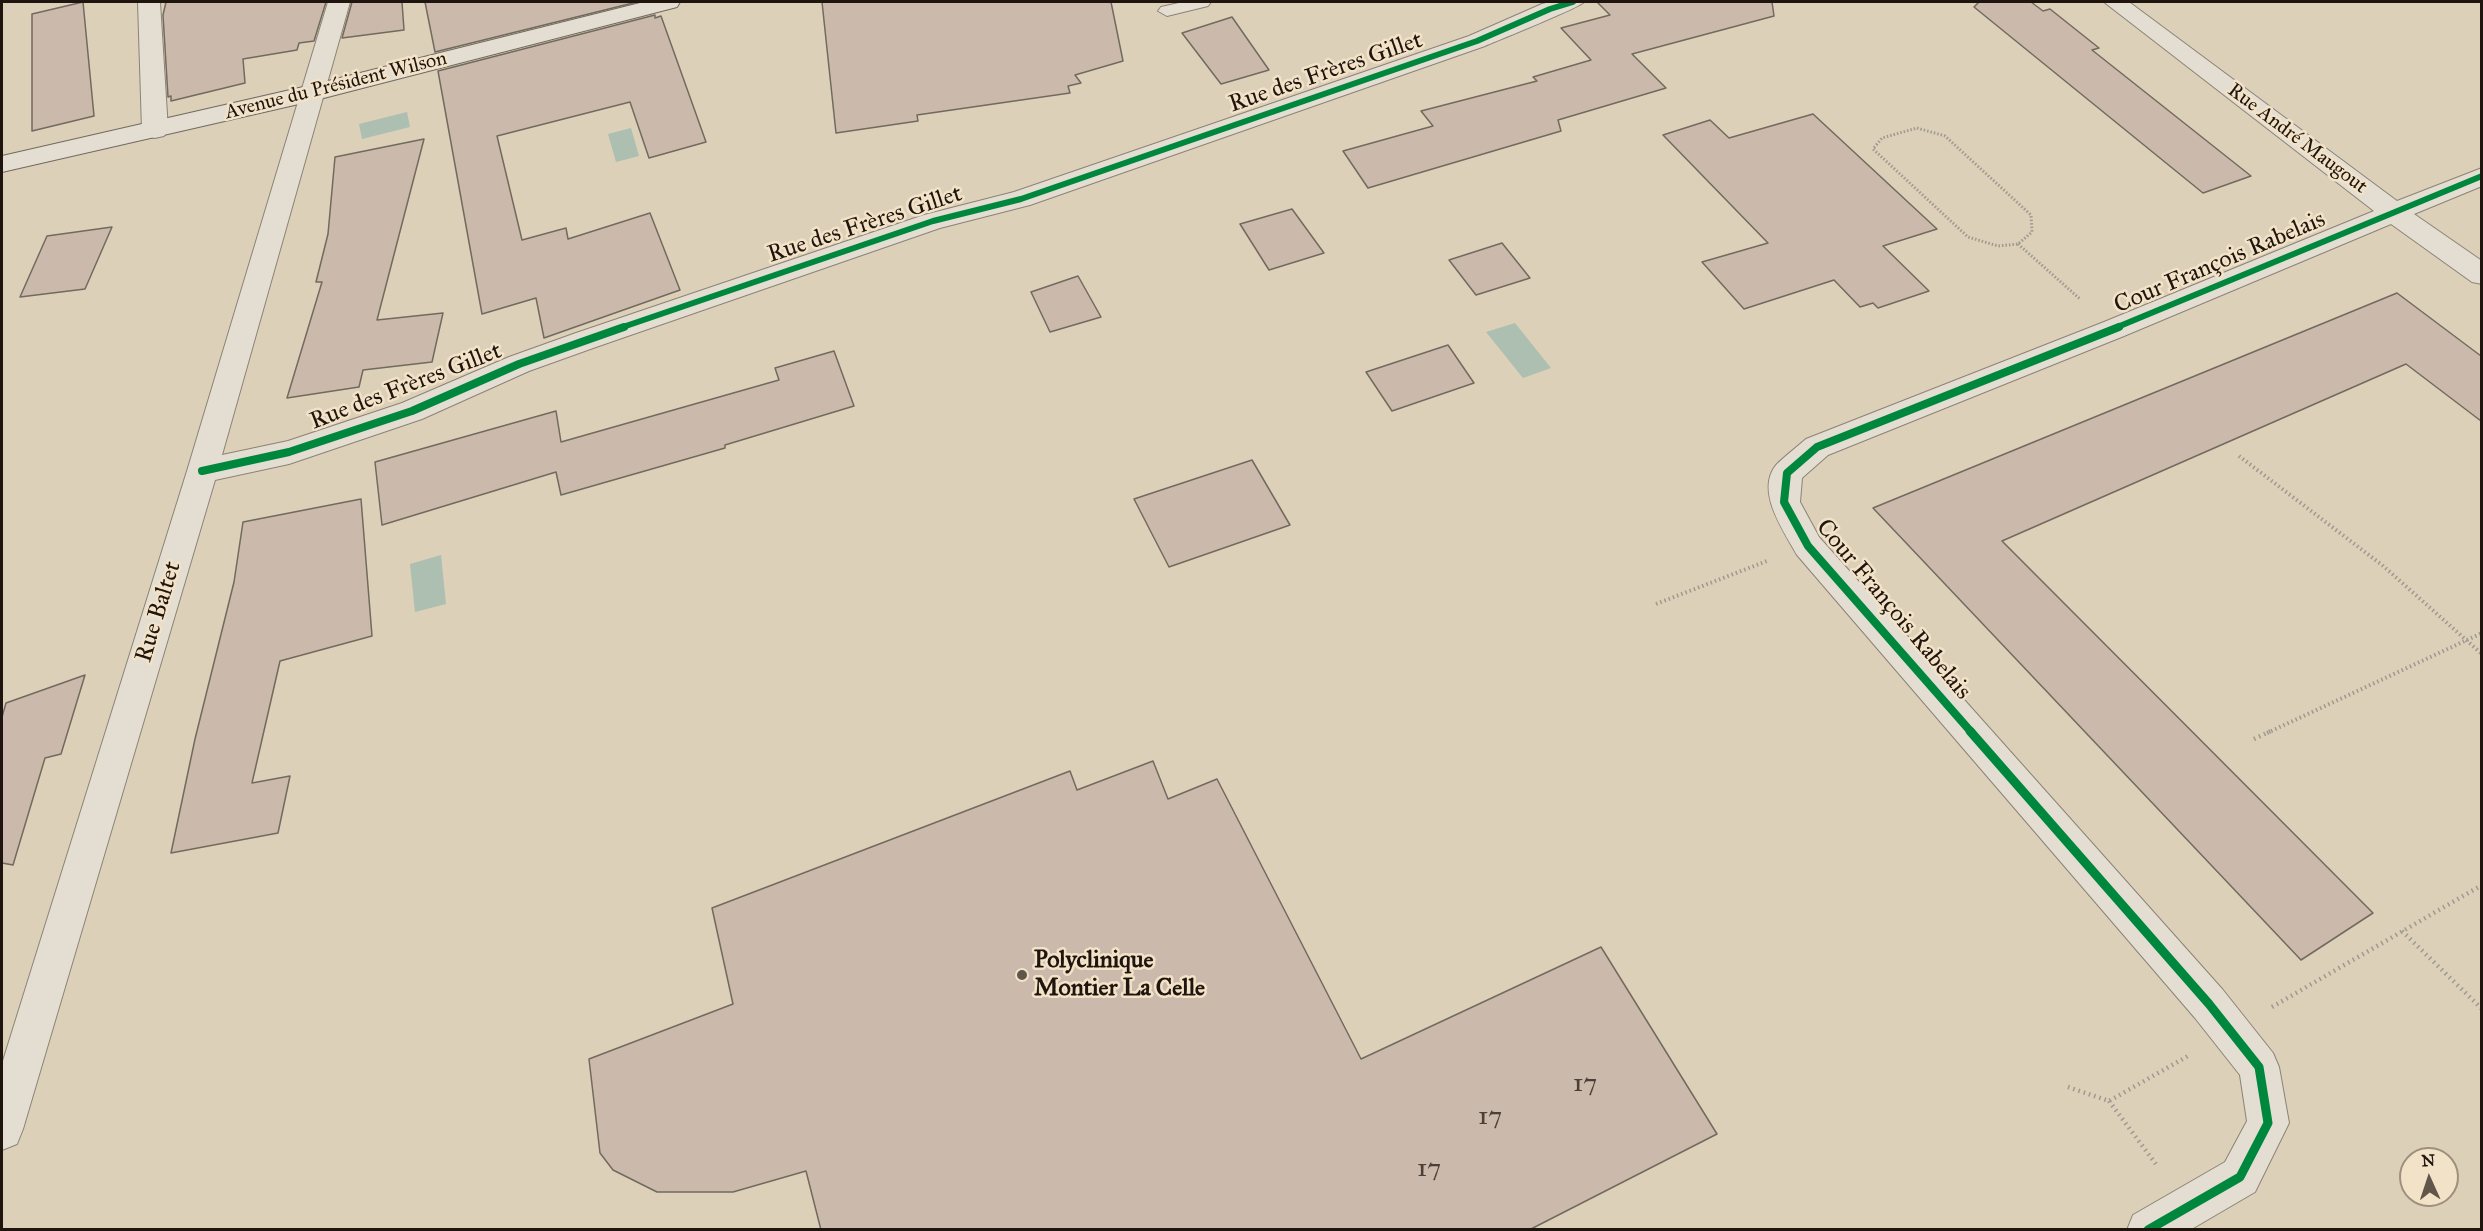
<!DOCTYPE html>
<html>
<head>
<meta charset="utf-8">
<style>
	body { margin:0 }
	#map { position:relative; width:2483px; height:1231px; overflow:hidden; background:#dcd0b9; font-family:"IM FELL Great Primer",serif }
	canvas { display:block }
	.frame { position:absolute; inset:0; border:3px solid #1f140e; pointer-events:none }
	.north { position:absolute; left:2399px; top:1147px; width:60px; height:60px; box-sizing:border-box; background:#f2e3c8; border:2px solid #9e907e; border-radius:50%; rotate:357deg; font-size:16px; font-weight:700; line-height:24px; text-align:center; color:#1f140e }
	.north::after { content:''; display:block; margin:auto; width:21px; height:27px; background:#61564a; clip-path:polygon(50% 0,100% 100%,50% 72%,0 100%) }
</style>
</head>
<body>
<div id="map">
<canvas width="2483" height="1231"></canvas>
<div class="frame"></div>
<div class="north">N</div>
</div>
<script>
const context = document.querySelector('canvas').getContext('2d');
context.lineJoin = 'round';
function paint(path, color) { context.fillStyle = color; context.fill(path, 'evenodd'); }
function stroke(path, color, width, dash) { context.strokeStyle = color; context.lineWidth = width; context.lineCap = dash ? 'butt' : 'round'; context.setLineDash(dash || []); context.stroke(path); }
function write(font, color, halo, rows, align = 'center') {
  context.font = font + ' "IM FELL Great Primer",serif'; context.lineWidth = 5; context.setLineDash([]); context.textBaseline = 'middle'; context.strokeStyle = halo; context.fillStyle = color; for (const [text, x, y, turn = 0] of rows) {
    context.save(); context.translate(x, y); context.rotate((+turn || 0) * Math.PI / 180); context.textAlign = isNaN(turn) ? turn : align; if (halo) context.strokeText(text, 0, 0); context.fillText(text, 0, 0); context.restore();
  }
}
const water = new Path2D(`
	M407,112L410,127L362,139L359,124Z
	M631,128L639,156L616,162L608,134Z
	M1515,323L1551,368L1523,378L1486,332Z
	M441,555L446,604L415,612L410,564Z`);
const building = new Path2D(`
	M83,2L94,116L32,131V14Z
	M166,2H326L314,41L299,43L297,50L243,59L245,83L171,101V96L168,97L163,15Z
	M352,2H402L404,30L342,38Z
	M425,2H637L435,52Z
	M822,2H1111L1123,61L1075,75L1081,83L1068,86L1070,93L917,115L918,121L836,133Z
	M1597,2H1772L1774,16L1632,54L1666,88L1558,120L1561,131L1368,188L1343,151L1433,126L1421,111L1537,81L1533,77L1591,60L1561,28L1610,15Z
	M1979,2H2031L2043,11L2050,9L2099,48L2092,50L2251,176L2203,193L1974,7Z
	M655,15V18L661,16L706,142L649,158L630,102L497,136L522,240L566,228L568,239L650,213L680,290L544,338L536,298L482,314L438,71Z
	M1232,17L1269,70L1221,84L1182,33Z
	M1813,114L1937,229L1883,246L1929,291L1878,308L1873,303L1860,307L1834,280L1744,309L1702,262L1768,243L1663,135L1710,120L1729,138Z
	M424,139L377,320L443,313L432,362L363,370L359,387L287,398L322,282H316L328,234L335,157Z
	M1292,209L1324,253L1269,270L1240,224Z
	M112,227L85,289L20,297L47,236Z
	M1502,243L1530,278L1476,295L1449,260Z
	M1078,276L1101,317L1050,332L1031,292Z
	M2397,293L2481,356V421L2406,364L2002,541L2373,913L2301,960L1873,508Z
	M1448,345L1474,383L1392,411L1366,372Z
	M834,351L854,406L725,445V448L561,495L556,472L382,525L375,462L556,411L561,442L779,380L775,368Z
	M1252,460L1290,525L1169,567L1134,499Z
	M361,499L372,636L280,661L252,783L290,776L278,833L171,853L195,739L234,582L243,522Z
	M85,675L61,754L45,758L13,865L2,863V717L6,703Z
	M1153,761L1168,799L1217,779L1361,1059L1601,947L1717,1134L1529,1230H821L806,1171L733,1192H657L613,1170L600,1153L589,1059L733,1004L712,908L1070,771L1077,790Z`);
const pathFar2 = new Path2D(`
	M1917,128L1945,136L2031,215L2032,232L2018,244L1998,246L1968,237L1873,149L1882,138Z
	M2018,244L2080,299`);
const pathFar1 = new Path2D(`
	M2239,456L2382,565L2482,654
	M1656,604L1767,561
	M2267,733L2482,633`);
const path = new Path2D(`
	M2254,739L2271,731
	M2402,931L2482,1009
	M2272,1007L2482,885
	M2068,1087L2109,1101L2188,1056
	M2109,1101L2158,1167`);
const lane = new Path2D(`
	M1183,2H1211L1208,6L1167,16L1158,11L1161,7Z`);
const street = new Path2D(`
	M138,2H160L168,130L164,136L155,138L146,136L142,130Z
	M328,2H350L222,455L288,441L402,403L509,357L576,333L924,215L1014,192L1469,36L1542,4L1550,2H1584C1581,7 1499,40 1485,46L1030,205L940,228L596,347L529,371L422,419L289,464L215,480L23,1129L17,1144L2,1150V1064L187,471Z
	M2104,2H2129L2397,201L2482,168V186L2414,214L2482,261V284L2472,282L2391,224L2124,336L1828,455L1802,478L1800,502L1819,537L2223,990L2273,1053L2279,1067L2289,1123L2255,1192L2190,1230H2127L2133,1215L2225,1162L2247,1121L2240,1075L2195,1018L1797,555C1784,531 1754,490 1777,464C1786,455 1797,447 1806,439L2104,322L2374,211Z`);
const secondary = new Path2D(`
	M644,2H680L677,7L312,101L2,172V156L312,85Z`);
const cyclewayFar2 = new Path2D(`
	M620,328L933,221L1021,199L1477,41L1550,9L1573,2
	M2115,328L2482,176`);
const cyclewayFar1 = new Path2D(`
	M202,471L289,452L412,411L519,364L624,327
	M1972,733L1808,546L1784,502L1787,473L1817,447L2119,327`);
const cycleway = new Path2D(`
	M1970,731L2209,1004L2259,1067L2268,1123L2240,1177L2148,1230`);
const markers = [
	[1022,975,6,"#61564a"]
];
const farStreetnames = [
	["Avenue du Président Wilson",336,86,-14],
	["Rue André Maugout",2297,139,37]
];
const streetNames = [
	["Rue des Frères Gillet",1326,73,-19],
	["Rue des Frères Gillet",865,225,-18],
	["Cour François Rabelais",2220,263,-23],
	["Rue des Frères Gillet",406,387,-21],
	["Cour François Rabelais",1893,610,50],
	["Rue Baltet",159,612,-73]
];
const poiNames = [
	["Polyclinique",1034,961],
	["Montier La Celle",1034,989]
];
const nearNumbernames = [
	["17",1585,1085],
	["17",1490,1118],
	["17",1429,1170]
];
paint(water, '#acbfb0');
paint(building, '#cbbaab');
stroke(building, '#716a5e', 1.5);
stroke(lane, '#8b8375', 2);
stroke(street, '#8b8375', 2);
stroke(secondary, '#716a5e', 2);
stroke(pathFar2, '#9f998f', 3, [1.5, 2]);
stroke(pathFar1, '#9f998f', 4, [1.5, 3]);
stroke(path, '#9f998f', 4.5, [1.5, 4]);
paint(lane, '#e3ddd2');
paint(street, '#e3ddd2');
paint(secondary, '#e3ddd2');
stroke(cyclewayFar2, '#00873e', 6);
stroke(cyclewayFar1, '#00873e', 8);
stroke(cycleway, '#00873e', 9);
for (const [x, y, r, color] of markers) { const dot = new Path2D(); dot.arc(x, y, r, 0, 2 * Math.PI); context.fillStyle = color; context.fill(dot); stroke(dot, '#f2e3c8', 2); }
write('20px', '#1f140e', '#f2e3c8', farStreetnames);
write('24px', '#1f140e', '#f2e3c8', streetNames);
write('bold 24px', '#1f140e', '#f2e3c8', poiNames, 'left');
write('26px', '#4c3f37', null, nearNumbernames);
</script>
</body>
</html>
